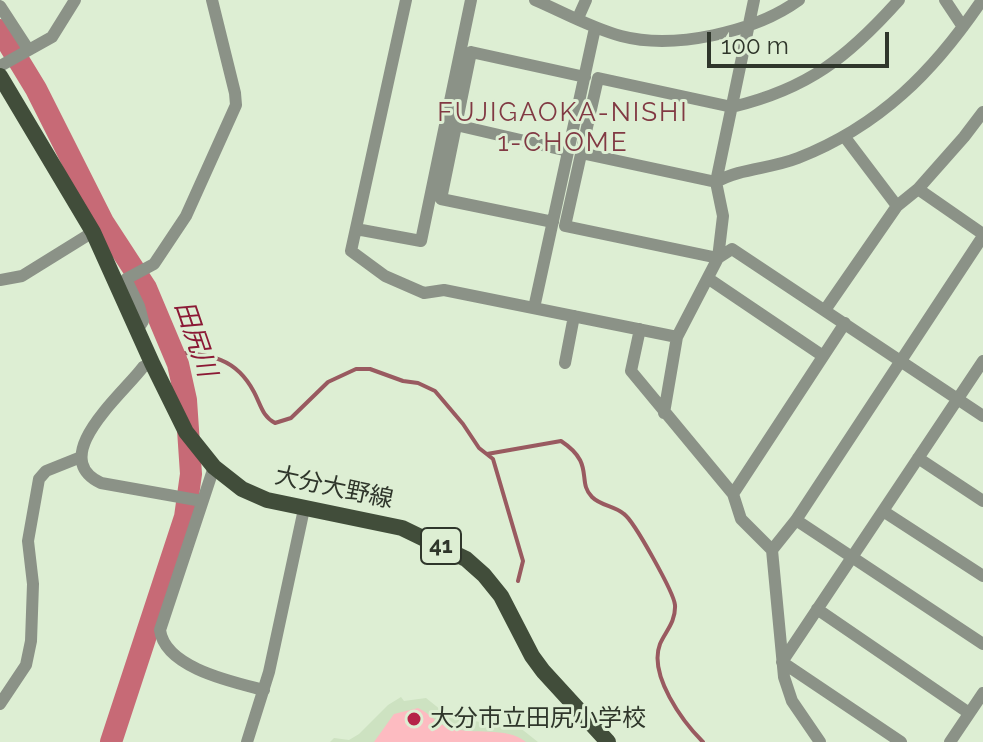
<!DOCTYPE html>
<html>
<head>
<meta charset="utf-8">
<style>
	body { margin:0 }
	#map { position:relative; width:983px; height:742px; overflow:hidden; background:#ddeed3; font-family:Raleway,sans-serif }
	canvas { display:block }
	.scale { position:absolute; left:707px; top:32px; width:182px; height:36px; box-sizing:border-box; border:4px solid #2f362b; border-top:0; padding-left:10px; font-size:24px; line-height:28px; white-space:nowrap; color:#2f362b; -webkit-text-stroke:6px #ddeed3; paint-order:stroke }
</style>
</head>
<body>
<div id="map">
<canvas width="983" height="742"></canvas>
<div class="scale">100 m</div>
</div>
<script>
const context = document.querySelector('canvas').getContext('2d');
context.lineJoin = 'round';
function paint(path, color) { context.fillStyle = color; context.fill(path, 'evenodd'); }
function stroke(path, color, width, dash) { context.strokeStyle = color; context.lineWidth = width; context.lineCap = dash ? 'butt' : 'round'; context.setLineDash(dash || []); context.stroke(path); }
function write(font, color, halo, rows, align = 'center') {
  context.font = font + ' Raleway,"Noto Sans JP",sans-serif'; context.lineWidth = 6; context.setLineDash([]); context.textBaseline = 'middle'; context.strokeStyle = halo; context.fillStyle = color; for (const [text, x, y, turn = 0] of rows) {
    context.save(); context.translate(x, y); context.rotate((+turn || 0) * Math.PI / 180); context.textAlign = isNaN(turn) ? turn : align; if (halo) context.strokeText(text, 0, 0); context.fillText(text, 0, 0); context.restore();
  }
}
const built = new Path2D(`
	M401,697L404,701L426,698L451,718L519,727L538,742H330L334,738L349,740L359,734L388,705Z`);
const green = new Path2D(`
	M418,708C430,713 436,724 450,728C473,735 506,726 526,742H374L394,714Z`);
const stream = new Path2D(`
	M172,352C209,355 235,356 254,392C261,405 262,416 275,423L291,418L328,382L356,369H370L403,381L418,383L435,391L463,424L479,448L493,459L523,561L518,581
	M487,454L561,441C596,464 576,481 592,497C601,506 615,506 624,514C634,521 674,593 675,605C676,622 665,632 660,644C648,675 683,722 703,742`);
const river = new Path2D(`
	M0,30L36,89L103,222L146,288L178,364L186,400L191,474L185,517L111,742`);
const minor = new Path2D(`
	M406,0L351,251L385,276L424,293L444,290L677,337
	M535,0C563,12 591,28 621,36C674,50 755,32 799,0
	M899,0C848,57 808,89 732,107L598,78L565,226L718,258L732,249L983,416
	M945,0L963,27
	M0,6L28,49
	M578,18L586,0
	M0,66L52,37L75,0
	M456,125L568,151
	M844,136L897,206
	M581,153L716,182C741,168 770,169 798,158C880,126 934,71 982,0
	M918,189L964,137L983,112
	M553,222L441,199L471,52L585,77
	M356,229L421,241L471,0
	M709,279L823,356
	M0,280L22,276L93,232
	M534,308L595,28
	M825,310L897,206L918,189L983,234
	M138,329L143,321L139,306L126,279L154,264L186,216L236,105L235,93L212,0
	M640,329L631,371L733,494L741,519L772,550
	M152,363L143,367C123,394 46,457 101,483L202,501
	M565,363L574,316
	M664,413L677,337L718,258L723,216L716,182L754,0
	M918,458L983,501
	M214,467L160,630C165,668 233,682 264,690
	M733,494L845,323
	M883,511L983,576
	M796,520L983,644
	M817,609L969,713
	M0,704L26,665L31,641L33,584L28,541L39,479L46,471L81,457
	M247,742L269,672L304,509
	M820,742L792,701L784,677L772,550L796,520L983,236
	M901,742L782,662L983,361
	M950,742L983,693`);
const major = new Path2D(`
	M0,76L93,232L152,363L186,432L214,467L242,489L267,500L402,528L466,559L484,575L501,596L532,656L543,671L608,742`);
const markers = [
	[414,719,8,"#b52348"]
];
const shields = [
	[441,546,40]
];
const shieldNames = [
	["41",441,546]
];
const streetNames = [
	["大分大野線",334,488,12]
];
const poiNames = [
	["大分市立田尻小学校",430,719]
];
const neighbourhoodNames = [
	["FUJIGAOKA-NISHI",563,113],
	["1-CHOME",563,143]
];
const waterNames = [
	["田尻川",195,339,71]
];
paint(built, '#cde2c1');
paint(green, '#fdbbc1');
stroke(stream, '#995a60', 4);
stroke(river, '#c76a76', 22);
stroke(minor, '#8b9287', 12);
stroke(major, '#414d3a', 16);
for (const [x, y, r, color] of markers) { const dot = new Path2D(); dot.arc(x, y, r, 0, 2 * Math.PI); context.fillStyle = color; context.fill(dot); stroke(dot, '#ddeed3', 3); }
for (const [x, y, w] of shields) { const box = new Path2D(); box.roundRect(x - w / 2, y - 18, w, 36, 6); context.fillStyle = '#ddeed3'; context.fill(box); stroke(box, '#2f362b', 2); }
write('bold 22px', '#2f362b', null, shieldNames);
write('24px', '#2f362b', '#ddeed3', streetNames);
write('24px', '#2f362b', '#ddeed3', poiNames, 'left');
context.letterSpacing = '2px';
write('26px', '#813943', '#ddeed3', neighbourhoodNames);
context.letterSpacing = '0px';
write('italic 26px', '#8b1935', '#ddeed3', waterNames);
</script>
</body>
</html>
